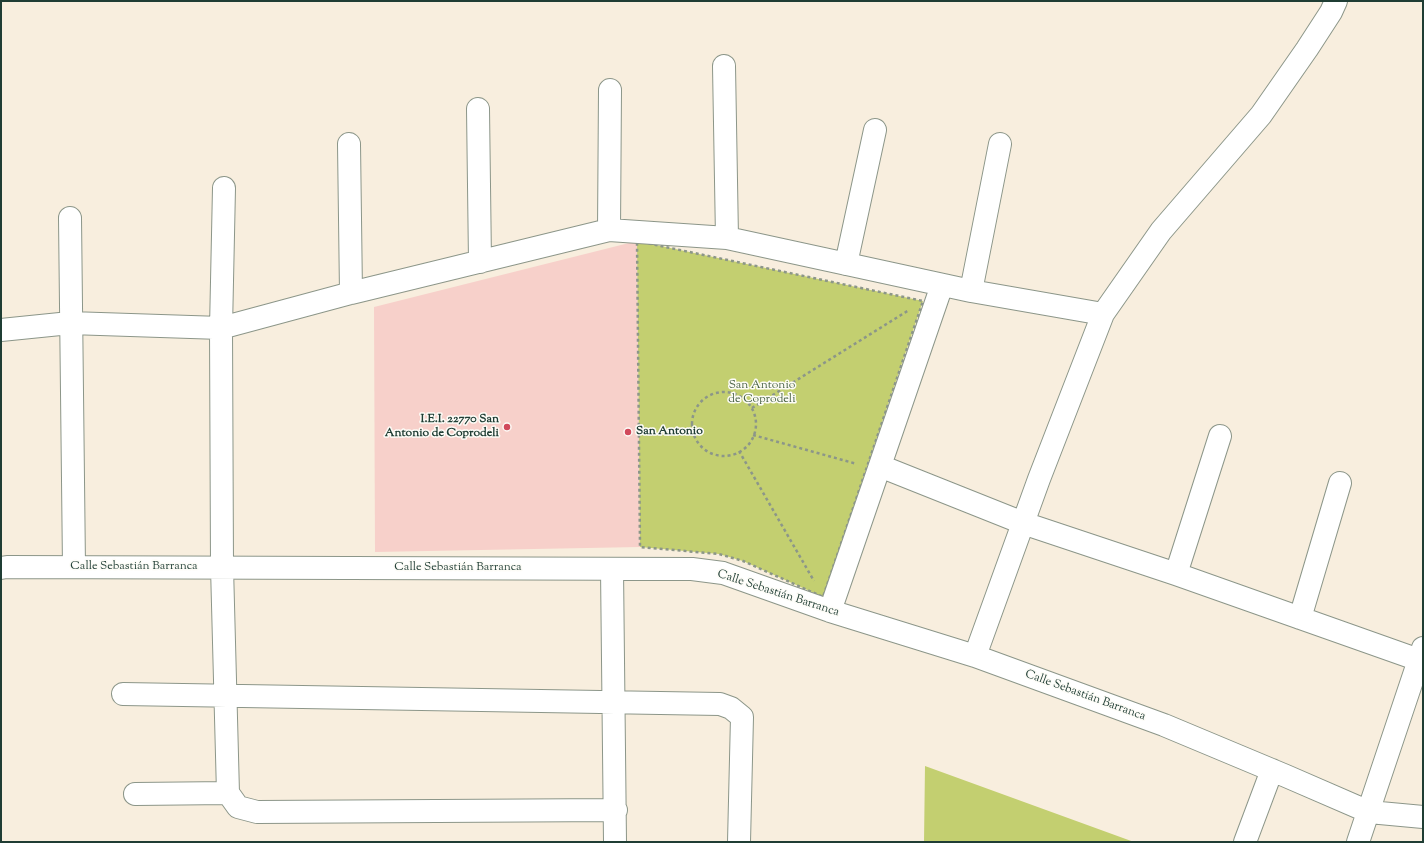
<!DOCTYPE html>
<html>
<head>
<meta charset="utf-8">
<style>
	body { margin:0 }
	#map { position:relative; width:1424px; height:843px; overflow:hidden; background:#f8eede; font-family:"Sorts Mill Goudy",serif }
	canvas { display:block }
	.frame { position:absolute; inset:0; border:2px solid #1f3d34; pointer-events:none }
</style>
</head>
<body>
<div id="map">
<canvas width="1424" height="843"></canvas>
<div class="frame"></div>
</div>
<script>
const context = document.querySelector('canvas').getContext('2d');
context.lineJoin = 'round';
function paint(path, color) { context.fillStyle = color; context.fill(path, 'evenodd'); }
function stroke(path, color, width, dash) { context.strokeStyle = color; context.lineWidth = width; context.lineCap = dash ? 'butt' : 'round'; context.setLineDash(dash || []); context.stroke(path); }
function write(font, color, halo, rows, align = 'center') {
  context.font = font + ' "Sorts Mill Goudy",serif'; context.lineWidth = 3; context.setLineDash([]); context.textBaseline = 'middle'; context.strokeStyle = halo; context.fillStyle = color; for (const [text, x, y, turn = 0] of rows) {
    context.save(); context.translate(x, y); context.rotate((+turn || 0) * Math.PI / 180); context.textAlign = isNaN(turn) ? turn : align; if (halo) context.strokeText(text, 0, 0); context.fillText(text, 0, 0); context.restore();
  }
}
const built = new Path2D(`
	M637,241L640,547L375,552L374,307Z`);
const green = new Path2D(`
	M637,241L923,301L823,597L743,561L719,554L640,547Z
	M925,766L1134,842H924Z`);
const path = new Path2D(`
	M637,241L923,301L823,597L743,561L719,554L640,547Z
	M692 424a32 32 0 1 1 64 0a32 32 0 1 1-64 0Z
	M752,408L909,310
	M753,435L857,464
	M739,451L814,581`);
const minor = new Path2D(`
	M724,66L727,238
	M478,109L480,262
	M349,144L351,293
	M224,188L221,328L222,567L228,793L238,807L257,812L616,810
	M70,218L74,567
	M609,230L610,90
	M846,264L875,130
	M971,291L1000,144
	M1,330L70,323L221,328L351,293L609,230L727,238L971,291L1103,314
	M880,466L1023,523L1176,574L1419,660
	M1,568L7,567L692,569L723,573L830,611L975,656L1164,725L1286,776L1369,812L1423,817
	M612,569L615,842
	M1176,574L1220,436
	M830,611L942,285
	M1300,618L1340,483
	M975,656L1039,479L1103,314L1161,231L1261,115L1307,49L1331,12L1336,1
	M123,694L720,704L731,708L742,717L739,842
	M135,794L228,793
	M1245,842L1272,770
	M1358,842L1423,648`);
const markers = [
	[507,427,4,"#d1495b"],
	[628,432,4,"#d1495b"]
];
const parkNames = [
	["San Antonio",762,386],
	["de Coprodeli",762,400]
];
const poiNames = [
	["I.E.I. 22770 San",499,420],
	["Antonio de Coprodeli",499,434],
	["San Antonio",636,432,"left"]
];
const streetNames = [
	["Calle Sebastián Barranca",134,567],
	["Calle Sebastián Barranca",458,568],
	["Calle Sebastián Barranca",778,594,18],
	["Calle Sebastián Barranca",1085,696,20]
];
paint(built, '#f7d0ca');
paint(green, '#c3cf70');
stroke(minor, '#8c9689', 24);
stroke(path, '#8c9689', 2.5, [3, 3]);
stroke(minor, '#fff', 22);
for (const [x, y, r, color] of markers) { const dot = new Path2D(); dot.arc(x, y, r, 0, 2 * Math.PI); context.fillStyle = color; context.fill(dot); stroke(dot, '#fdfcf7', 1.5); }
write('12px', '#486243', '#fdfcf7', parkNames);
write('bold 12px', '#1f3d34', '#fdfcf7', poiNames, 'right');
write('12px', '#1f3d34', '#fdfcf7', streetNames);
</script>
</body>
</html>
